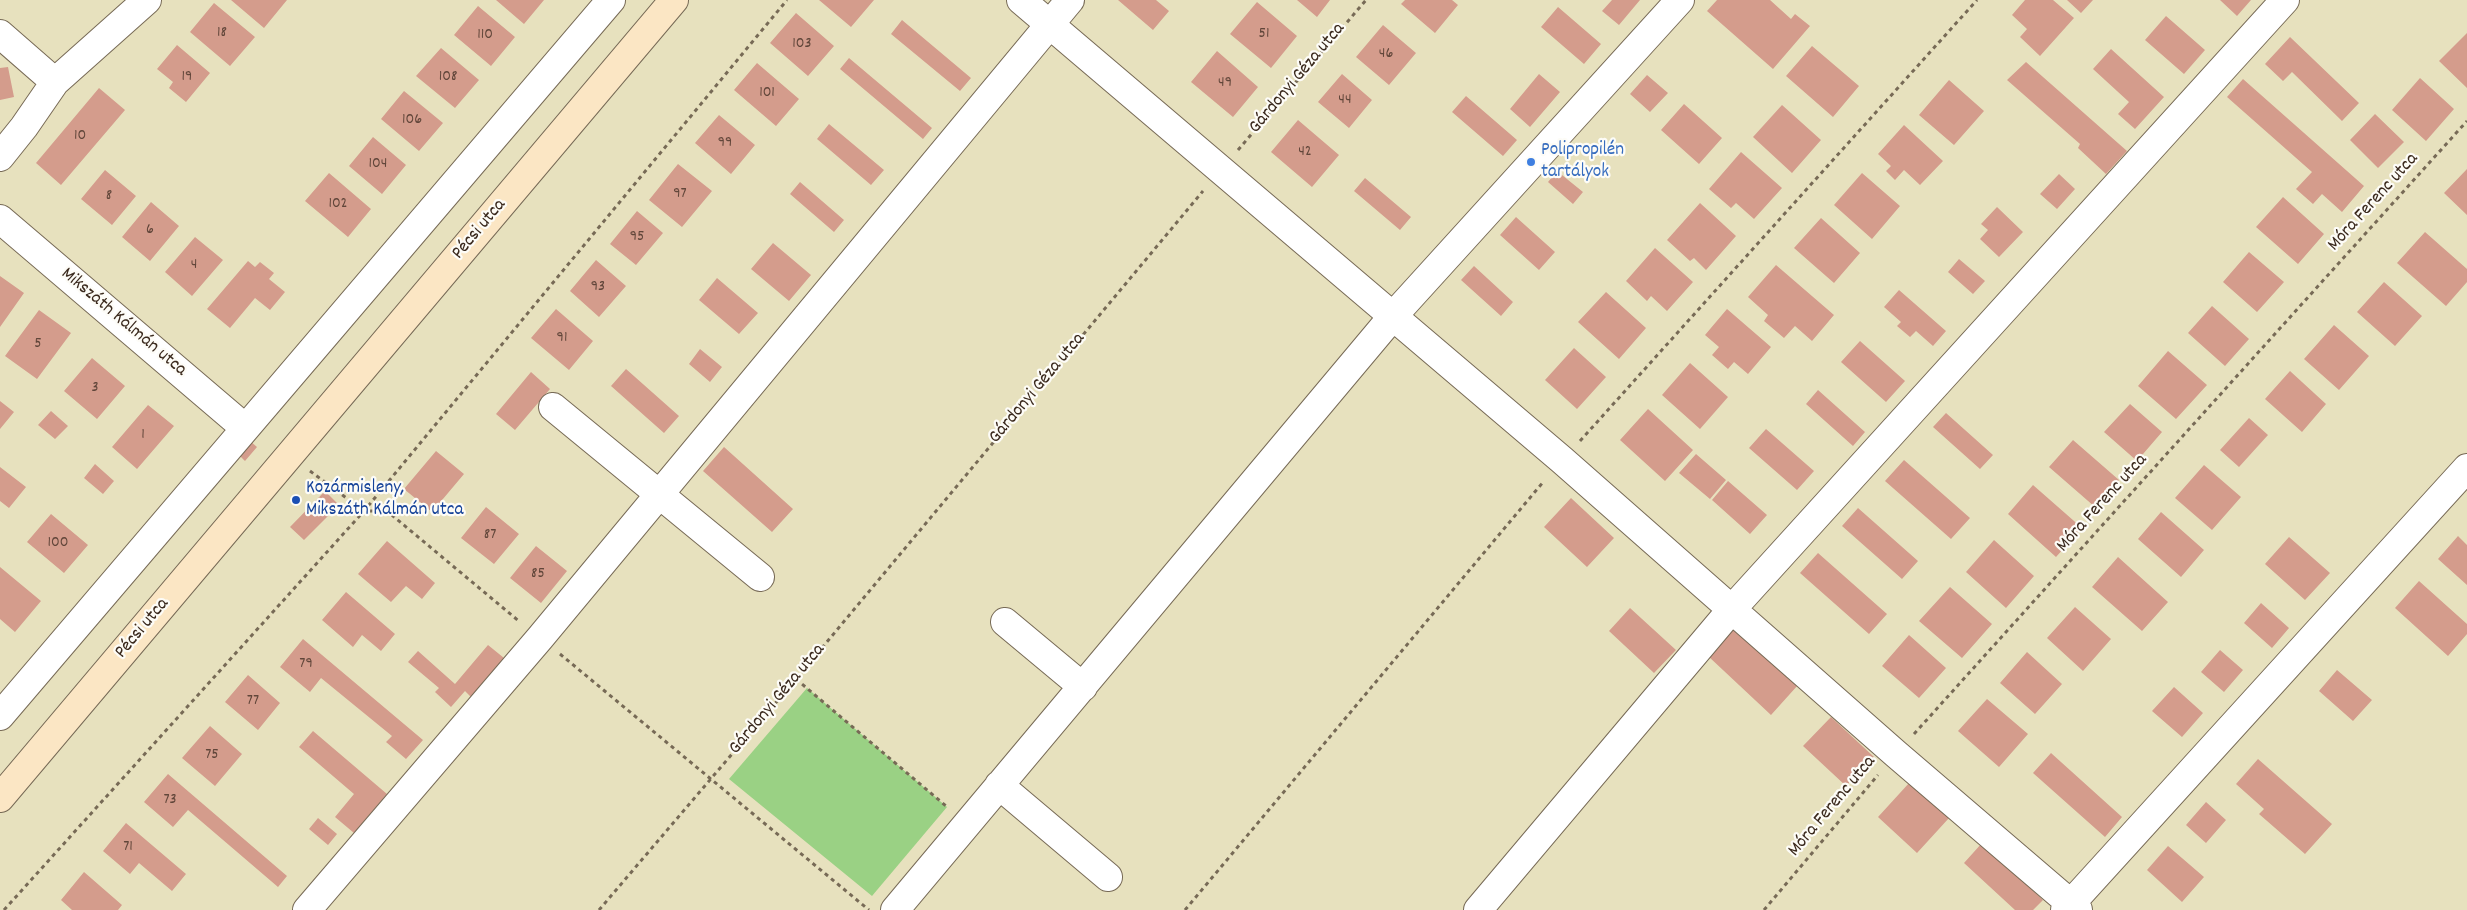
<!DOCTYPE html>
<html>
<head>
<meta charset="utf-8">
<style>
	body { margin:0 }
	canvas { display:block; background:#e7e1be }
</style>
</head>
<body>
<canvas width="2467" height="910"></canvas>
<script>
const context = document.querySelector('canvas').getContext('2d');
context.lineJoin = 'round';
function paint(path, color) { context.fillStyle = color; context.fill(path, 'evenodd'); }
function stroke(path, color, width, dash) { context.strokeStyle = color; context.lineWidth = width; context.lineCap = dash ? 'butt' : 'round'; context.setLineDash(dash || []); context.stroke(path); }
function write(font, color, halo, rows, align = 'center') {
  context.font = font + ' Dekko,sans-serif'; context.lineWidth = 4.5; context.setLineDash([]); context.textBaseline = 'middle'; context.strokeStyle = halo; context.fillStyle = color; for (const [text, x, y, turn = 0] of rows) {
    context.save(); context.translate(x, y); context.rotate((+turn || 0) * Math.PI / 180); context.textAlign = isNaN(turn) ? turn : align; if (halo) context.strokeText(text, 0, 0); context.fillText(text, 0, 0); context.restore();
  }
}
const green = new Path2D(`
	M807,688L947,807L872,896L729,779Z`);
const building = new Path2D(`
	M231,0H287L264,28Z
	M496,0H544L524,24Z
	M819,0H874L851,27Z
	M1118,0H1156L1169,11L1153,30Z
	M1297,0H1330L1317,17Z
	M1405,0H1452L1458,5L1435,33L1401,4Z
	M1612,0H1640L1619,25L1602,11Z
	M1717,0H1770L1791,19L1795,14L1810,26L1773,69L1707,11Z
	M2025,0H2053L2074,18L2040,56L2020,37L2027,29L2012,15Z
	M2067,0H2093L2081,13Z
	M2220,0H2251L2237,16Z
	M1257,2L1297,36L1271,68L1230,34Z
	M214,3L255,37L230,66L190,32Z
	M478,6L515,37L491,66L454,35Z
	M1558,7L1601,44L1584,64L1541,27Z
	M796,13L834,46L808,76L770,43Z
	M2166,16L2205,50L2184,74L2145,40Z
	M902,20L971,78L960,91L891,34Z
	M1383,25L1416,53L1389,85L1356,57Z
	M2467,33V88L2439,61Z
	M2290,37L2359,103L2342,121L2292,72L2283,81L2265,64Z
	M177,45L210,73L186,102L169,88L173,82L157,69Z
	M1812,46L1859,86L1833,117L1786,76Z
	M441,48L479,80L455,108L416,76Z
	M2111,49L2164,97L2135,129L2118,114L2129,102L2093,69Z
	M1217,51L1258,87L1233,117L1191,82Z
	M849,58L932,128L923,139L840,69Z
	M2026,62L2127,151L2106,174L2078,148L2080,144L2007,80Z
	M757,63L799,99L776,126L734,90Z
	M8,67L14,97L0,100V68Z
	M1342,74L1372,100L1349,128L1318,102Z
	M1539,74L1560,92L1530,127L1510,109Z
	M1647,75L1668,93L1650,112L1630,94Z
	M2420,78L2454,109L2426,141L2392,110Z
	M2243,79L2364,186L2342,212L2322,194L2313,204L2296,189L2312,172L2227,97Z
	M1949,80L1984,111L1954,145L1919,115Z
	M99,88L125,110L61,185L36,163Z
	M404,91L443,123L419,151L381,119Z
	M1466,96L1517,140L1503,156L1452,112Z
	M1684,104L1722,138L1699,164L1661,130Z
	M1782,105L1821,140L1792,173L1753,137Z
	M2375,114L2404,142L2378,168L2350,140Z
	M719,115L755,145L731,174L695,143Z
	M1298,120L1339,155L1312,187L1271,152Z
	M829,124L884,170L871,185L817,139Z
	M1904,125L1943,161L1920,185L1904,170L1895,180L1886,171L1891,166L1878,154Z
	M373,137L406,165L382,194L349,166Z
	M1741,152L1782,188L1754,219L1736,203L1731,208L1709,189Z
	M678,164L712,191L682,227L649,200Z
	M2467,169V215L2444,193Z
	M105,170L136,196L112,225L81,199Z
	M1557,171L1583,192L1573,204L1548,182Z
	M329,173L371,209L348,237L305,201Z
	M1862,173L1900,206L1872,239L1834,205Z
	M2059,174L2075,189L2057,209L2040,194Z
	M1365,178L1411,217L1400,230L1354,191Z
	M800,182L844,220L834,232L790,194Z
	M2283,197L2324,234L2298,264L2256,227Z
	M151,202L179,226L150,261L122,237Z
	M1700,203L1736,236L1706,270L1694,258L1690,261L1667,240Z
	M1997,207L2023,232L1999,257L1980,239L1988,230L1981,224Z
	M637,211L663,233L636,265L610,244Z
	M1516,217L1555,252L1539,270L1500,235Z
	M1821,218L1860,253L1834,283L1794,248Z
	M2425,232L2467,269V282L2446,306L2397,263Z
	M195,237L223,260L192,296L165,272Z
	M773,243L811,275L789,301L751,269Z
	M1655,248L1693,282L1667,311L1651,296L1647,301L1626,281Z
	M2249,252L2284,282L2257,312L2223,282Z
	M1959,259L1985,281L1973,294L1948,272Z
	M596,260L626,286L599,317L570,291Z
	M248,261L255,267L260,262L274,273L269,279L285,292L270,310L255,298L230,328L207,309Z
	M1776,265L1834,315L1812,341L1795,326L1784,338L1764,321L1768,315L1748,297Z
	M1474,266L1513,302L1501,316L1461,280Z
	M0,276L24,293L0,327Z
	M717,278L758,313L739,334L699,300Z
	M2384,282L2422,316L2395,346L2357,312Z
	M1899,290L1946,331L1933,346L1916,331L1910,337L1897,326L1901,322L1884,307Z
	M1606,292L1646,328L1619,359L1578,322Z
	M2212,306L2249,339L2225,366L2188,333Z
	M556,309L593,341L569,370L531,338Z
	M1727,309L1771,347L1748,374L1734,362L1728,369L1712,355L1719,347L1705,335Z
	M39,310L71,333L37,379L5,356Z
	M2334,325L2369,356L2339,390L2304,359Z
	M1860,341L1905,381L1886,402L1841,362Z
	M1574,348L1606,377L1577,409L1545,380Z
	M700,349L722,367L710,382L689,364Z
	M2168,351L2207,385L2176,419L2138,386Z
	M92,358L125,386L97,419L64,391Z
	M1690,363L1728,397L1700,429L1662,395Z
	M626,369L679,416L664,433L611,386Z
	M2290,371L2326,404L2302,432L2265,399Z
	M531,372L550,389L515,430L496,414Z
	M1818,390L1865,432L1853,446L1806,404Z
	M0,401L14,412L0,429Z
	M2130,404L2162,432L2137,461L2104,432Z
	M148,405L174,426L137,469L112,447Z
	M1648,409L1693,450L1665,481L1620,440Z
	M51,411L68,426L55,439L38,425Z
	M1946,413L1993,455L1980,469L1933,427Z
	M2249,418L2268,435L2239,467L2220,450Z
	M1766,429L1814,471L1797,490L1749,448Z
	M2073,440L2119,480L2095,507L2049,467Z
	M250,441L257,447L245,461L238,454Z
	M724,447L793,509L772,532L703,471Z
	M436,451L464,474L432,512L404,489Z
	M1696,454L1726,480L1710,499L1679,473Z
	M1904,460L1970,518L1951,539L1885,481Z
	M95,464L114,481L103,494L84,478Z
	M2204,465L2241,497L2212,530L2175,498Z
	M0,467L26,487L9,508L0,501Z
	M1728,481L1767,515L1750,534L1712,500Z
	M2033,485L2082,528L2056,557L2008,514Z
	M325,491L339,505L304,540L290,527Z
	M1571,498L1614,538L1587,567L1544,527Z
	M486,507L519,534L494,564L461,538Z
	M1858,508L1918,561L1902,579L1842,526Z
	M2161,512L2204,550L2181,577L2138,539Z
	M51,514L88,545L64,573L27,542Z
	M2458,536L2467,545V585L2438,559Z
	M2289,537L2330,573L2305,600L2265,564Z
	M1994,540L2034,576L2006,608L1966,572Z
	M387,541L435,583L422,599L406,586L391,602L358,574Z
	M536,546L567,571L541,603L510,578Z
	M1818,553L1887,614L1869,634L1800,573Z
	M2118,557L2168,602L2142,631L2092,587Z
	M0,567L41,601L15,632L0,619Z
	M2419,581L2467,624V634L2448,656L2395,608Z
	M1950,587L1992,624L1962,658L1919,621Z
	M346,592L395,634L381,651L362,635L353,647L322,620Z
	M2261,603L2289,628L2272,648L2244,623Z
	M2075,607L2111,639L2083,671L2047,638Z
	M1630,608L1676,650L1654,673L1609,631Z
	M1735,627L1798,685L1771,715L1708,656Z
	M1909,635L1946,668L1919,698L1882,666Z
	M303,639L423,740L406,759L386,742L392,736L321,678L310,692L280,667Z
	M488,645L504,658L471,697L465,691L451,707L435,692L439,688L408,662L418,651L455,684Z
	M2220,650L2243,670L2224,692L2201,672Z
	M2027,652L2062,684L2035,714L2000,683Z
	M2337,670L2372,700L2353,721L2319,691Z
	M248,675L280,703L258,730L225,702Z
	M2174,687L2203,713L2182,737L2152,711Z
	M1987,699L2028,734L1999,767L1958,731Z
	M1831,717L1874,757L1846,786L1803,746Z
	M210,726L242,754L215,786L182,758Z
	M313,731L387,794L354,833L335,817L354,794L299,747Z
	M2051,753L2122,817L2105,837L2033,773Z
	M2258,759L2332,824L2305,854L2259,814L2264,809L2236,784Z
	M168,774L287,876L278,887L188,810L173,827L144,802Z
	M1910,782L1949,818L1917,853L1878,817Z
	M2206,802L2226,820L2206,843L2186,825Z
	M318,818L337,834L328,845L309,829Z
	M126,823L186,874L172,891L139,863L130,874L103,851Z
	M1982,843L2043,900L2033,910H2015L1964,863Z
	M2168,846L2204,877L2182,902L2147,870Z
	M84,872L122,905L118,910H72L61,900Z`);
const path = new Path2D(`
	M1238,150L1366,0
	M1580,441L1977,0
	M310,471L364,511H387L520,622
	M560,654L869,910
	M796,679L946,806
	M1914,734L2467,121
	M4,910L364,511L787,0
	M599,910L796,679L1203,191
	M1185,910L1544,481
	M1764,910L1878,775`);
const minor = new Path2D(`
	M1021,0L1562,460L1896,754L2078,910
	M0,34L55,82
	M0,157L24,127L55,82L147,0
	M0,219L245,428
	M553,407L760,577
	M1005,622L1083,687
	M0,716L611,0
	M999,785L1108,877
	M307,910L540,638L1070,0
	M895,910L1393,316L1680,0
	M1478,910L1732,609L2285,0
	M2065,910L2467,468`);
const secondary = new Path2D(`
	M0,798L674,0`);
const markers = [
	[1531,162,5,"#3f7fe0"],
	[296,500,5,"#1a4fb4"]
];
const numberNames = [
	["18",222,34],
	["51",1264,35],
	["110",485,36],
	["103",802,45],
	["46",1386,55],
	["19",187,78],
	["108",448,78],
	["49",1225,84],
	["101",767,94],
	["44",1345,101],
	["106",412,121],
	["10",80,137],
	["99",725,144],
	["42",1305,153],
	["104",378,165],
	["97",680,195],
	["8",109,197],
	["102",338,205],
	["6",150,231],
	["95",637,238],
	["4",194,266],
	["93",598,288],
	["91",562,339],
	["5",38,345],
	["3",95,389],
	["1",143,436],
	["87",490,536],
	["100",58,544],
	["85",538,575],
	["79",306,665],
	["77",253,702],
	["75",212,756],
	["73",170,801],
	["71",128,848]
];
const streetNames = [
	["Gárdonyi Géza utca",1298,79,-50],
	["Móra Ferenc utca",2374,203,-48],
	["Pécsi utca",480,230,-50],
	["Mikszáth Kálmán utca",123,323,40],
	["Gárdonyi Géza utca",1038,389,-50],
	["Móra Ferenc utca",2103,504,-48],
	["Pécsi utca",143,629,-50],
	["Gárdonyi Géza utca",778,700,-50],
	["Móra Ferenc utca",1833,807,-50]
];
const shopNames = [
	["Polipropilén",1541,151],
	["tartályok",1541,173]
];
const transitNames = [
	["Kozármisleny,",306,489],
	["Mikszáth Kálmán utca",306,511]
];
paint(green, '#9ad184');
paint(building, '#d49c8c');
stroke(minor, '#776a56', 30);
stroke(secondary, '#776a56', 30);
stroke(path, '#776a56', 3, [4, 4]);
stroke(minor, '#fff', 28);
stroke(secondary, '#fbe6c4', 28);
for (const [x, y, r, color] of markers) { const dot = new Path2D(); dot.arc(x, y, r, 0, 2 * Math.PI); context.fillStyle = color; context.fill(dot); stroke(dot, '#fdfcf7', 2); }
write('16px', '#61463a', null, numberNames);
write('19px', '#3b2a1e', '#fdfcf7', streetNames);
write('19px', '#366cbe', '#fdfcf7', shopNames, 'left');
write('19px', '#164399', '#fdfcf7', transitNames, 'left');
</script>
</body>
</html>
